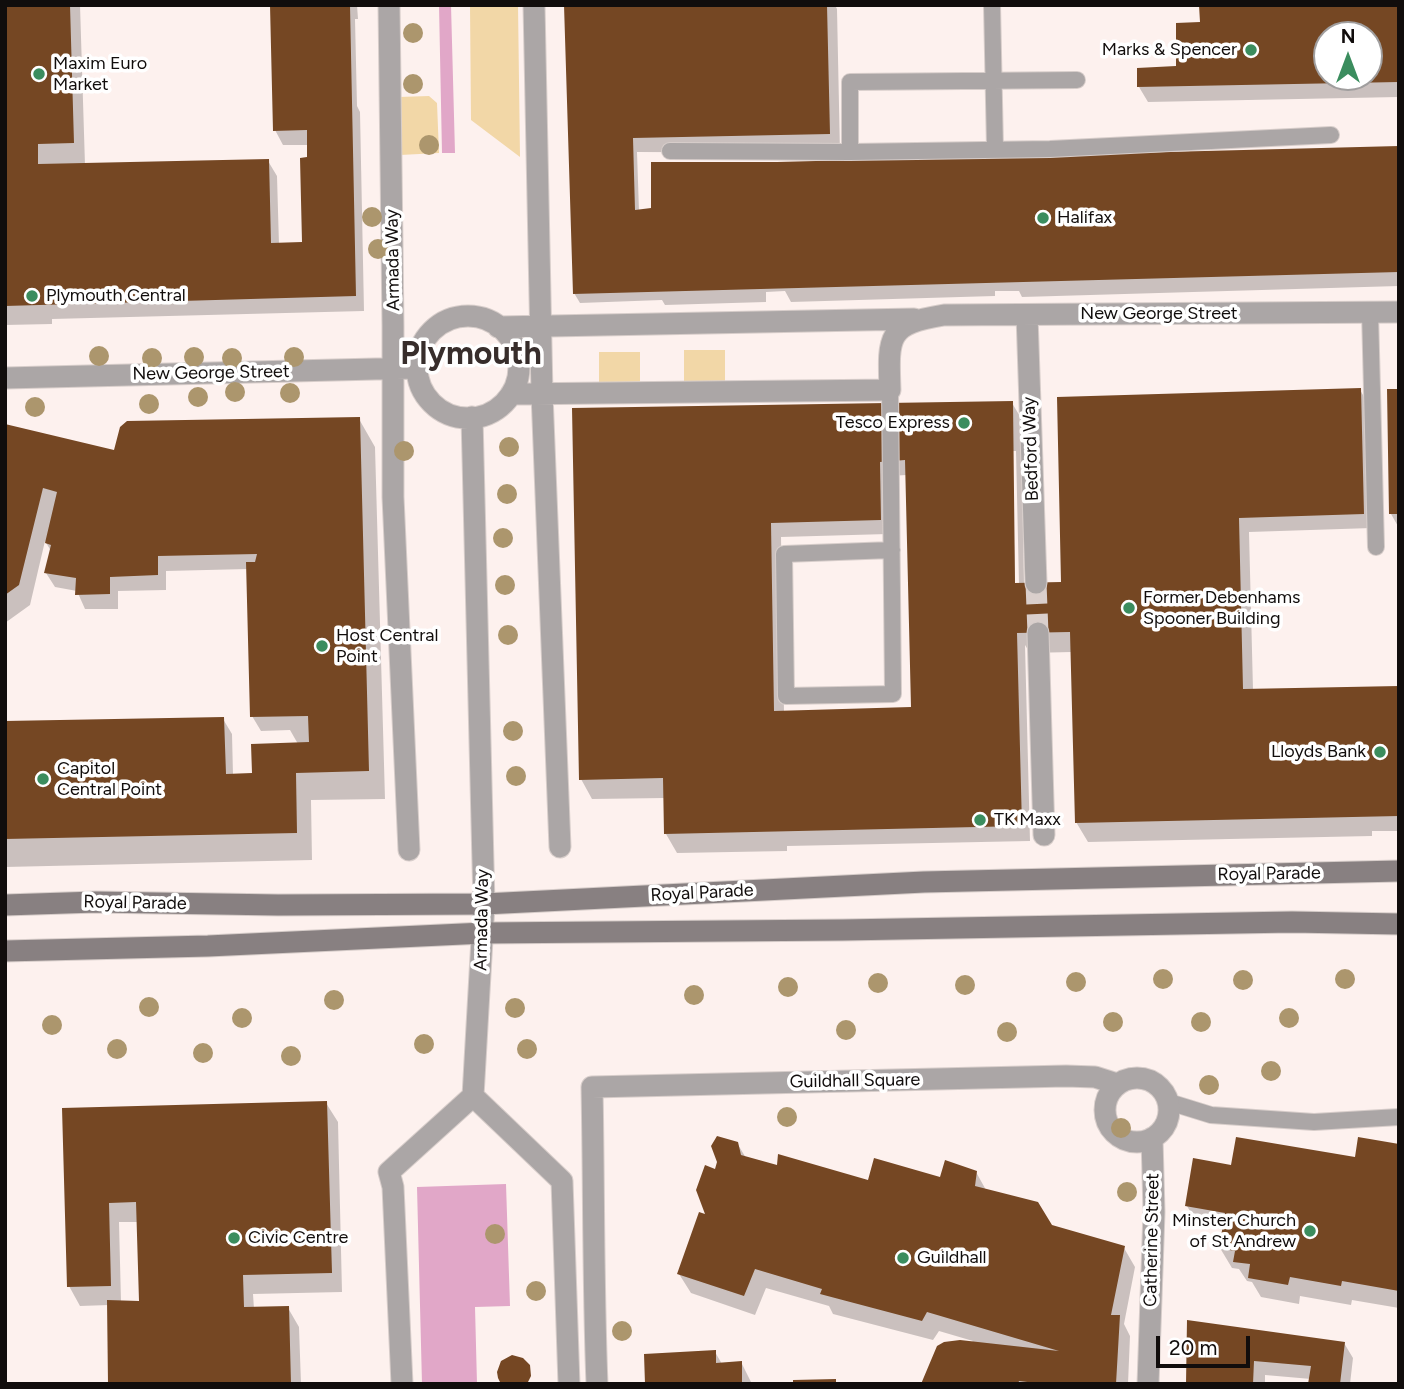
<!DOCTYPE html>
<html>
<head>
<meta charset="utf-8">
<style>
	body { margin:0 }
	#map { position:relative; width:1404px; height:1389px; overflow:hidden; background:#fdf1ee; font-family:Figtree,sans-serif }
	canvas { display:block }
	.frame { position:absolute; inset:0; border:7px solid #110d0c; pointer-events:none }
	.north { position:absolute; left:1313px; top:21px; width:70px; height:70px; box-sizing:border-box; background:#fff; border:2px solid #a09e9e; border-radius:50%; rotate:0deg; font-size:19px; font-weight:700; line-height:28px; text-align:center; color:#110d0c }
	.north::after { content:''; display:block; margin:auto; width:24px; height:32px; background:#3b8d5e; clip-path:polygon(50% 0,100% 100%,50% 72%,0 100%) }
	.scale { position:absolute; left:1156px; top:1336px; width:94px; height:32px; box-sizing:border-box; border:4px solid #110d0c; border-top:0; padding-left:9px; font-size:21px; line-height:24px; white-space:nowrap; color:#110d0c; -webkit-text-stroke:5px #fff; paint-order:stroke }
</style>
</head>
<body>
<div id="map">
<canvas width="1404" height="1389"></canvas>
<div class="frame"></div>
<div class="north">N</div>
<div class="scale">20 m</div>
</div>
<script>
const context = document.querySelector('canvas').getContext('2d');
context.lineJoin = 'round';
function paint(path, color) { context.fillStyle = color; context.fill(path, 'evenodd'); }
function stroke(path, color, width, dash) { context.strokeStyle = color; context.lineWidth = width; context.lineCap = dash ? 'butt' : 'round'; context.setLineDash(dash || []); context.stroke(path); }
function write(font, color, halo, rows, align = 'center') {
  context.font = font + ' Figtree,sans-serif'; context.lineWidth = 7; context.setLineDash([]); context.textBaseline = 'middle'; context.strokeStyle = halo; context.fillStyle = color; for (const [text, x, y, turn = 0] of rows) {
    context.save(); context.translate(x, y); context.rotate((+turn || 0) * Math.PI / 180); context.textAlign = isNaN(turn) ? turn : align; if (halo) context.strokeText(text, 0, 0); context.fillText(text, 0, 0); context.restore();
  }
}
const green = new Path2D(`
	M470,5H518L520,157L471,120Z
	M429,96L437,103L439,153L400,155L399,97Z
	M684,350H725V381H684Z
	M599,352H640V383H599Z`);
const water = new Path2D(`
	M439,5H451L455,153H442Z
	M506,1184L510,1306L475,1307L477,1384H422L417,1187Z`);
const shadow = new Path2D(`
	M5,5H80L85,165L268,161L277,176L279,245L304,244L308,145H283L275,130L272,5H357L358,19H355L357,106L360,112L364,311L52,319V324L5,325Z
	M566,5H835L837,9L840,153L637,152L639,211L650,210L778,164L1399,148V286L1022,297L1019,291H995V296L791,302L785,291L766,292V302L665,305L662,300L580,303L574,293Z
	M1399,5V97L1148,102L1139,87L1177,67L1202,24ZM1327,35H1369V77H1327Z
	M1360,390L1369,405L1372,528L1249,532L1253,690L1399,687V831H1372V836L1088,842L1076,822L1072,652L1030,653L1025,645L1030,841L787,846V851L677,853L666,834L665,798L592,799L581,779L574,410L1012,403L1021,418L1024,584H1063ZM1012,451H1016L1019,585H1015ZM907,475L913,709L784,712L781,537L888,534L887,476Z
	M1399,391V528L1391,514Z
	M359,419L375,447L385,799L311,800L312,860L5,867V723L223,719L232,734L233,775H254L298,744L290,730L261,731L252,716L248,569L166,571V590L118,591V609H85L77,591L55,587L46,573L51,551L45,541L30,605L5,623V426L115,452Z
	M326,1103L338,1122L342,1292L253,1294L254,1309L288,1308L299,1327L301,1384H110L109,1305L80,1306L69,1286L64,1110ZM119,1222H138L141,1302H121Z
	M737,1143L746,1158L779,1167L869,1182L942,1179L976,1172L986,1190L1051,1226L1124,1248L1135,1267L1124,1324L1130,1336L1128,1384H923L973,1341L939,1331L933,1340L833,1314L829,1306L766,1288L755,1315L691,1293L679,1274L708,1216L716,1172Z
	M1399,1146V1308L1352,1300L1351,1305L1300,1296L1299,1304L1261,1297L1252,1282L1247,1281L1239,1269L1232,1268L1220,1248L1224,1230L1198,1225L1187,1206L1232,1167L1356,1159Z
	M1189,1322L1344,1343L1353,1358L1350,1384H1310L1311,1379L1265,1375V1384H1188Z
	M715,1352L722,1364L741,1362L752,1384H647Z`);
const building = new Path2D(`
	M5,5H70L74,143L38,144V164L269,159L271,243L302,242L300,158L307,157V130L273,131L270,5H350L356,296L5,306Z
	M564,5H827L830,134L633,138L635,210L651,208V162H777L1399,146V272L573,294Z
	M1199,5H1399V82L1137,87V68L1176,66V23L1200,22ZM1327,35H1369V77H1327Z
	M1361,388L1364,514L1239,518L1243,689L1399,686V816L1075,823L1070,632L1017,633L1022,826L664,834L663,778L579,780L572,408L1013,401L1015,583L1061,582L1057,397ZM905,460L911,707L774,711L771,523L881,520L880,462Z
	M1387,389H1399V514H1389Z
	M360,417L369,771L296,773L297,833L5,839V721L224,717L226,774L252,773L251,744L309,742L308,716L250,717L246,562H255L257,554L158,556V575L110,577V594L75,595L76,578L44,573L51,545L45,543L57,492L43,488L19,585L5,595V424L114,450L120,427L127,421Z
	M327,1101L332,1273L243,1275L244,1307L289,1306L291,1384H108L107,1300L139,1301L136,1202L109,1203L111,1286L67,1287L62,1108Z
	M717,1136L738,1142L741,1155L777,1165L778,1154L868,1180L874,1158L940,1177L945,1160L977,1171L975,1186L1038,1202L1052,1225L1125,1246L1111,1315H1120L1116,1384H1044L1019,1381L1018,1384H921L937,1346L944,1342L960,1340L1059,1351L927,1312L922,1321L820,1294L822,1289L755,1269L744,1296L677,1274L699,1212L705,1214L696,1190L705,1165L715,1169L717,1162L711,1146Z
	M1236,1137L1355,1157L1358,1137L1399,1144V1291L1342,1281L1341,1286L1290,1277L1288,1285L1248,1278L1250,1264L1233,1262L1235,1251L1219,1248L1225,1213L1185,1206L1193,1158L1231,1165Z
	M1187,1320L1345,1342L1340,1384H1308L1311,1366L1254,1361L1253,1384H1186Z
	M716,1350V1363L742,1361V1384H645L644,1354Z
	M512,1355L523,1358L530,1365L531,1376L527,1384H501L498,1378L497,1372L501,1361Z
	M836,1379V1384H793V1380Z`);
const streetTunnel = new Path2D(`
	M1036,583L1038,633`);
const lane = new Path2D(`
	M992,5L995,149
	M670,151L850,152L1050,149L1331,135
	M850,152V82L1077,80
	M1370,312L1376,547
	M890,390L893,694L786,696L784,554L892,550
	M1169,1102L1211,1115L1314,1122L1399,1117`);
const street = new Path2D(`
	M389,5L393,326V497L409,850
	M534,5L542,394L560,847
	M1027,315L1036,583
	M417 367a51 51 0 1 1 102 0a51 51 0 1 1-102 0Z
	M498,327L914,319
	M5,378L417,368
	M511,394L890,390C888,336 887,324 944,315L1399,312
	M472,417L484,904L473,1096L562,1181L569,1384
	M1038,633L1044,835
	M1105 1110a32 32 0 1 1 64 0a32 32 0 1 1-64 0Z
	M402,1384L393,1187L389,1172L473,1096
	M597,1384C593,1285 594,1186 592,1087L1066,1076L1095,1077L1117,1084
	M1148,1384L1154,1212L1152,1138`);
const secondary = new Path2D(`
	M5,905L96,902L278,905L484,904L924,882L1399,871
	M5,951L208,946L484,933L843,930L1292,922L1399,924`);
const trees = [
	[413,33],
	[413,84],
	[429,145],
	[372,217],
	[378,249],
	[99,356],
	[194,357],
	[294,357],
	[152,358],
	[232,358],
	[235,392],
	[290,393],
	[198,397],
	[149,404],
	[35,407],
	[509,447],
	[404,451],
	[507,494],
	[503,538],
	[505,585],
	[508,635],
	[513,731],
	[516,776],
	[1163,979],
	[1345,979],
	[1243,980],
	[1076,982],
	[878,983],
	[965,985],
	[788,987],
	[694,995],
	[334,1000],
	[149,1007],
	[515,1008],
	[242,1018],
	[1289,1018],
	[1113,1022],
	[1201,1022],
	[52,1025],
	[846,1030],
	[1007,1032],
	[424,1044],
	[117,1049],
	[527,1049],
	[203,1053],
	[291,1056],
	[1271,1071],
	[1209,1085],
	[787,1117],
	[1121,1128],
	[1127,1192],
	[495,1234],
	[536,1291],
	[622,1331]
];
const markers = [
	[1251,50,7,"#3b8d5e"],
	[39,74,7,"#3b8d5e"],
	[1043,218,7,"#3b8d5e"],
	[32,296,7,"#3b8d5e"],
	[964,423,7,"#3b8d5e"],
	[1129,608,7,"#3b8d5e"],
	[322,646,7,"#3b8d5e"],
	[1380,752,7,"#3b8d5e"],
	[43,779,7,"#3b8d5e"],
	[980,820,7,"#3b8d5e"],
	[1310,1231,7,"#3b8d5e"],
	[234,1238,7,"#3b8d5e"],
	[903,1258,7,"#3b8d5e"]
];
const poiNames = [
	["Marks & Spencer",1237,50,"right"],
	["Maxim Euro",53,64],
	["Market",53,85],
	["Halifax",1057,218],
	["Plymouth Central",46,296],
	["Tesco Express",950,423,"right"],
	["Former Debenhams",1143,598],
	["Spooner Building",1143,619],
	["Host Central",336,636],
	["Point",336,657],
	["Lloyds Bank",1366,752,"right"],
	["Capitol",57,769],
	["Central Point",57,790],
	["TK Maxx",994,820],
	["Minster Church",1296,1221,"right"],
	["of St Andrew",1296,1242,"right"],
	["Civic Centre",248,1238],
	["Guildhall",917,1258]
];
const streetNames = [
	["Armada Way",393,260,-91],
	["New George Street",1159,314],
	["New George Street",211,373,-1],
	["Bedford Way",1031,449,-92],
	["Royal Parade",1269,874,-1],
	["Royal Parade",702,893,-3],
	["Royal Parade",135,903,1],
	["Armada Way",482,920,-89],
	["Guildhall Square",855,1081,-1],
	["Catherine Street",1152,1240,-89]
];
const townNames = [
	["Plymouth",471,355]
];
paint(green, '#f2d7a7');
paint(water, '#e1a7c8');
paint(shadow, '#0003');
paint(building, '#754723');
stroke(streetTunnel, '#dacfcc', 21, [21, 10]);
stroke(lane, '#d7cdca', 18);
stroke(street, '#d7cdca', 23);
stroke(secondary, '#d7cdca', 23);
stroke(lane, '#aba6a6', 16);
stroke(street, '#aba6a6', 21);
stroke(secondary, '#888081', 21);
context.fillStyle = '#ac966d';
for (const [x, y] of trees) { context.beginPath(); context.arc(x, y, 10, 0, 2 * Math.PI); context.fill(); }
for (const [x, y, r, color] of markers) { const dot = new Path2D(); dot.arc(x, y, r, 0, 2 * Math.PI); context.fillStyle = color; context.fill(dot); stroke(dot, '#fff', 2.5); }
write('18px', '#110d0c', '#fff', poiNames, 'left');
write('18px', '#110d0c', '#fff', streetNames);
write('bold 32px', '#372d2b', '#fff', townNames);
</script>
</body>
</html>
